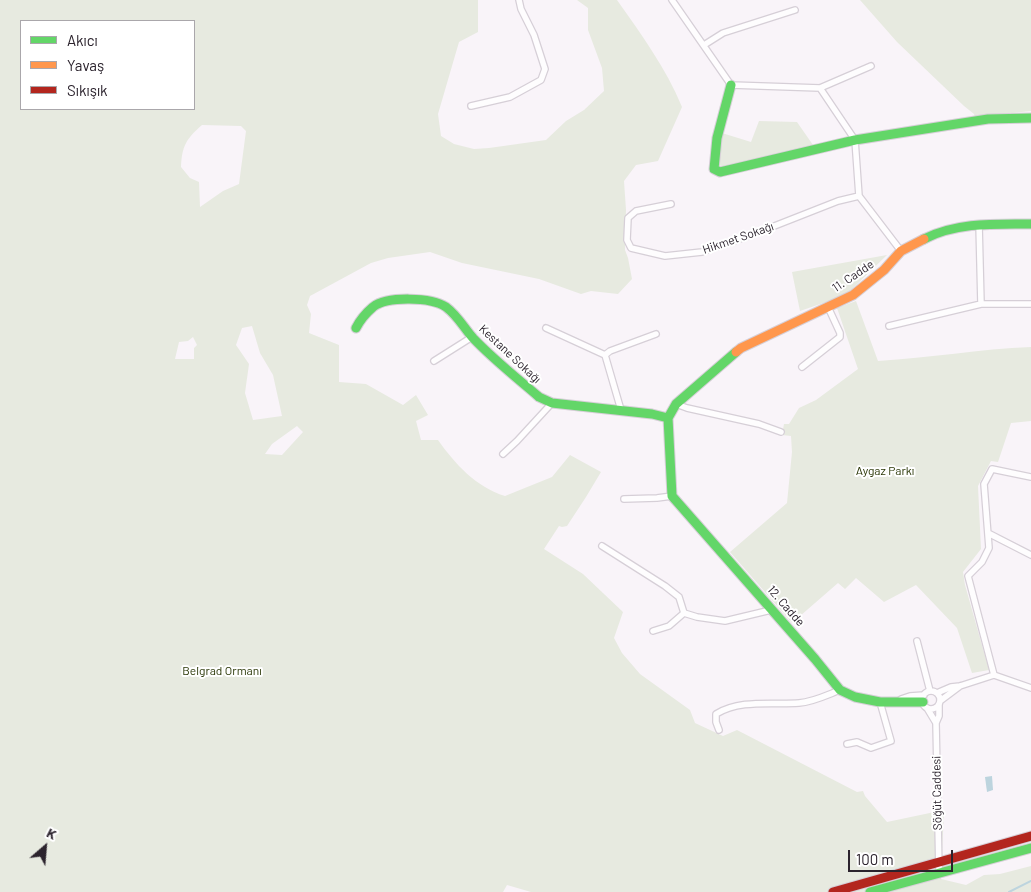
<!DOCTYPE html>
<html>
<head>
<meta charset="utf-8">
<style>
	body { margin:0 }
	#map { position:relative; width:1031px; height:892px; overflow:hidden; background:#f9f4f9; font-family:Barlow,sans-serif }
	canvas { display:block }
	.legend { position:absolute; left:20px; top:20px; width:175px; height:90px; box-sizing:border-box; background:#fff; border:1px solid #aaa7ab; margin:0; padding:6px 9px; list-style:none; font-size:15px; color:#2b232d }
	.legend li { display:flex; align-items:center; gap:10px; height:25px }
	.legend b { width:25px; border:1px solid #aaa7ab }
	.north { position:absolute; left:20px; top:822px; width:50px; height:50px; -webkit-text-stroke:4px #fff; paint-order:stroke; rotate:27deg; font-size:14px; font-weight:700; line-height:20px; text-align:center; color:#2b232d }
	.north::after { content:''; display:block; margin:auto; width:18px; height:22px; background:#2b232d; clip-path:polygon(50% 0,100% 100%,50% 72%,0 100%) }
	.scale { position:absolute; left:848px; top:850px; width:105px; height:22px; box-sizing:border-box; border:2px solid #2b232d; border-top:0; padding-left:6px; font-size:15px; line-height:18px; white-space:nowrap; color:#2b232d; -webkit-text-stroke:4px #fff; paint-order:stroke }
</style>
</head>
<body>
<div id="map">
<canvas width="1031" height="892"></canvas>
<ul class="legend">
<li><b style="height:6px;background:#63d668"></b>Akıcı</li>
<li><b style="height:6px;background:#ff974d"></b>Yavaş</li>
<li><b style="height:6px;background:#b3261e"></b>Sıkışık</li>
</ul>
<div class="north">K</div>
<div class="scale">100 m</div>
</div>
<script>
const context = document.querySelector('canvas').getContext('2d');
context.lineJoin = 'round';
function paint(path, color) { context.fillStyle = color; context.fill(path, 'evenodd'); }
function stroke(path, color, width, dash) { context.strokeStyle = color; context.lineWidth = width; context.lineCap = dash ? 'butt' : 'round'; context.setLineDash(dash || []); context.stroke(path); }
function write(font, color, halo, rows, align = 'center') {
  context.font = font + ' Barlow,sans-serif'; context.lineWidth = 4; context.setLineDash([]); context.textBaseline = 'middle'; context.strokeStyle = halo; context.fillStyle = color; for (const [text, x, y, turn = 0] of rows) {
    context.save(); context.translate(x, y); context.rotate((+turn || 0) * Math.PI / 180); context.textAlign = isNaN(turn) ? turn : align; if (halo) context.strokeText(text, 0, 0); context.fillText(text, 0, 0); context.restore();
  }
}
const green = new Path2D(`
	M0,0H478V32L459,42L438,114L441,136L454,144L474,149L489,148L546,140L566,121L584,110L604,91L602,68L588,30V8L577,0H617C641,34 666,68 682,107L658,161L636,165L624,181L626,210L625,250L628,258L632,279L618,294L591,291L581,294L539,279L462,263L430,252L388,258L371,263L310,296L307,305L311,314L309,333L339,345V382L366,384L403,405L416,395L428,415L416,421L421,440H438C455,464 476,487 505,496L552,477L570,455L601,472L586,497L567,526L562,527L559,526L544,549L583,574L623,612L614,638L622,653L640,674L690,710L695,723L723,736L737,730L857,792L863,791L865,796L887,822L944,810L941,879L966,885L984,875L1000,874L1031,866V892H531L507,885L503,892H0ZM21,21H194V109H21ZM202,125L241,126L246,131L239,184L223,191L200,207L199,182L190,178L181,167C182,146 186,139 202,125ZM252,326L260,353L273,375L282,416L253,420L245,393L249,364L236,345L242,328ZM193,337L197,345L194,348V359H175L179,342L188,341ZM297,426L303,432L282,455L265,454L272,444Z
	M860,0H1031V111L975,117L974,114L964,106L897,42Z
	M759,121L797,122L813,145L723,167L719,165L718,156L722,133L751,142Z
	M887,255L850,291L829,301L800,311L792,272Z
	M856,301L878,361C929,358 980,349 1031,347V421L1011,423L998,462L991,461L978,486L981,549L963,572L965,585L989,670L972,673L957,628L916,585L884,602L856,578L845,589L838,583L792,623L730,552L787,503L792,452L791,436L782,435L784,424H789L799,408L816,400L858,369L837,308Z`);
const water = new Path2D(`
	M992,776L993,790L987,792L985,777Z`);
const stream = new Path2D(`
	M1009,892L1031,881`);
const street = new Path2D(`
	M672,0L731,85L820,88L871,66
	M704,45L723,33L795,10
	M820,88L855,140L859,196L901,251
	M471,106L510,97L541,80L545,69L534,35L521,9L519,0
	M671,204L636,211L628,218L627,240L631,248L665,256L702,252L754,234L838,201L859,196
	M979,224L981,304
	M889,326L981,304H1031
	M546,328L605,355
	M434,361L472,337
	M802,367L840,337V333L828,307
	M676,404L687,408L759,424L781,432
	M621,410L605,355L610,351L656,334
	M503,454L517,441L552,403
	M624,499L657,498L672,496
	M988,533L1031,555
	M602,546L665,586L679,597L684,613L697,617L725,621L771,610
	M653,631L669,626L684,613
	M917,641L930,691
	M994,675L968,576L982,562L989,548L984,484L992,469L1031,477
	M922 700a9 9 0 1 1 18 0a9 9 0 1 1-18 0Z
	M937,693L951,687L960,686L994,675L1031,688
	M901,699L910,696L924,695
	M940,701L960,686
	M939,705V716L936,723L939,872
	M927,708L936,723
	M719,730L716,722V714C741,699 771,705 799,703C813,702 827,695 840,690
	M847,744L857,742L871,748L891,741L880,702`);
const fast = new Path2D(`
	M731,85L717,138L714,169L720,172L855,140L988,119L1031,118
	M924,239C957,222 995,224 1031,224
	M356,328C360,320 366,313 373,307C387,296 431,297 446,307C458,316 464,328 473,338C494,360 517,378 539,397L552,403L652,414L668,418
	M736,352L676,404L668,418L672,496L815,659L840,690L855,697L880,702H923
	M870,892L1031,848`);
const slow = new Path2D(`
	M736,352L741,348L853,295L884,270L901,251L924,239`);
const jam = new Path2D(`
	M833,892L1031,836`);
const streetNames = [
	["Hikmet Sokağı",738,238,-19],
	["11. Cadde",853,276,-34],
	["Kestane Sokağı",510,354,43],
	["12. Cadde",786,606,49],
	["Söğüt Caddesi",937,793,-91]
];
const parkNames = [
	["Aygaz Parkı",885,471],
	["Belgrad Ormanı",222,671]
];
paint(green, '#e7eae0');
paint(water, '#bdd4de');
stroke(stream, '#bdd4de', 2);
stroke(street, '#d6cfd7', 8);
stroke(fast, '#d6cfd7', 11);
stroke(slow, '#d6cfd7', 11);
stroke(jam, '#d6cfd7', 11);
stroke(street, '#fefdfe', 5.5);
stroke(fast, '#63d668', 9);
stroke(slow, '#ff974d', 9);
stroke(jam, '#b3261e', 9);
write('12px', '#2b232d', '#fff', streetNames);
write('12px', '#293605', '#fff', parkNames);
</script>
</body>
</html>
